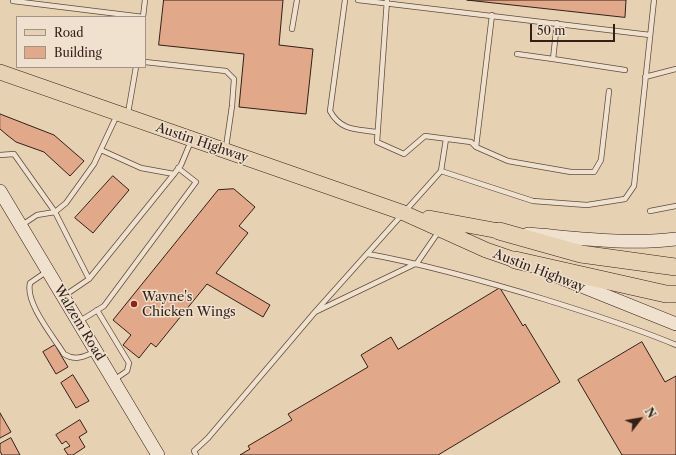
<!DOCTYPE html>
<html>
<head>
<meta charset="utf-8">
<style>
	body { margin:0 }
	#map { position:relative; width:676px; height:455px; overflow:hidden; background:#e7d1b3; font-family:"Libre Caslon Text",serif }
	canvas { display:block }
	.legend { position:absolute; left:16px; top:16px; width:130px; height:52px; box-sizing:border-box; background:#efe1ce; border:1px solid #a39385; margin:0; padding:5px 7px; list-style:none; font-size:12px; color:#321f18 }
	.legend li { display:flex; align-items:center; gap:8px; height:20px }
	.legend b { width:20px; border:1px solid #a39385 }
	.north { position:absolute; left:620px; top:399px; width:40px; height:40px; -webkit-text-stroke:3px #efe1ce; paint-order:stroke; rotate:59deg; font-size:11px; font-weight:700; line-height:16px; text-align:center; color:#321f18 }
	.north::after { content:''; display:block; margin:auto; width:14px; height:18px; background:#321f18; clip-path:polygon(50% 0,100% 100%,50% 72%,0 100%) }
	.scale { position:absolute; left:530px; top:24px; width:85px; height:18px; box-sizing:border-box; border:2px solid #321f18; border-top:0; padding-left:5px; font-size:12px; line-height:14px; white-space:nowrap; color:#321f18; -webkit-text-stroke:3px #efe1ce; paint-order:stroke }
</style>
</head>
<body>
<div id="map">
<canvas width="676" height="455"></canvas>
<ul class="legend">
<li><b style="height:5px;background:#e7d1b3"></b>Road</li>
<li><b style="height:11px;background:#e1a989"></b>Building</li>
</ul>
<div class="north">N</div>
<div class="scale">50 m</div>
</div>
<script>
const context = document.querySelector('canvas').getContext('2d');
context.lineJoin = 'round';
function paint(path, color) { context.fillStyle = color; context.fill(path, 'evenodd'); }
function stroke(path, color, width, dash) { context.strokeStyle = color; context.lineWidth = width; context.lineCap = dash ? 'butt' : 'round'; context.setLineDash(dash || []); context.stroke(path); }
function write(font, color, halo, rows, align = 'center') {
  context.font = font + ' "Libre Caslon Text",serif'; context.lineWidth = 3; context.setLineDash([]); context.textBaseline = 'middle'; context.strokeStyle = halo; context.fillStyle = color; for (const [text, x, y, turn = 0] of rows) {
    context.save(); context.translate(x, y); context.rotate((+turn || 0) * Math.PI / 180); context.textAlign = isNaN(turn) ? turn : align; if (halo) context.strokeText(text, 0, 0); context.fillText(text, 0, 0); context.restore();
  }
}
const building = new Path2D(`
	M164,0H283L279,45L313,49L306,114L239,107L244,54L159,45Z
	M467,0H626L625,17Z
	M0,114L54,135L84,161L70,176L44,152L16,142L7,135L0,129Z
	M113,176L129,190L93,233L75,218Z
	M234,189L255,207L239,226L248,233L216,273L270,305L263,317L207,284L156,347L151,343L139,358L123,345L131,335L113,320L218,190Z
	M500,288L523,326L525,324L560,382L438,455H240L250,449L248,446L292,420L288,414L368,367L361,355L391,337L398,349Z
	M642,342L665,382L676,376V455H622L578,380Z
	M55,345L68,367L56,374L43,352Z
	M73,375L89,401L76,408L61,383Z
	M0,413L11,432L0,438Z
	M80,420L87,432L79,437L85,447L73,455H68L64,449L70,446L66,441L62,444L56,435Z
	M11,438L20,455H2L0,451V444Z`);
const service = new Path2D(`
	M345,0L330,111C341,131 356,129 376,132
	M358,0L650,35
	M387,0L377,142L404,154L425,136L471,142L476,147L492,15
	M13,1L143,17
	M143,17L145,0
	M557,23L553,59L625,70
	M292,29L297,0
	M517,54L553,59
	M145,62L226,71L234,79L232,106L226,147
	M645,77L676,69
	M128,113L136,67
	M476,147L508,161L571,172H594L601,160L609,91
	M101,150L141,168L174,174
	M0,155L14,154L55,212L89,279
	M441,171L533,201L587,205L625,199L634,186L654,0
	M650,211L676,206
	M22,225L37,215L55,212L66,203L94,164L117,115
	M439,231L417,263L315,312L441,171L446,139
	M368,254C429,265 488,282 547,300C591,314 634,327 676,345
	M46,272L30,283C25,303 53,336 64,354C75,361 83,357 94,352
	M64,296L89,279L174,174L181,165L191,141
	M97,310L129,363L127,371L114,380
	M80,321L104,306L196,182L178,168
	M196,455L194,451L208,438L315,312`);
const secondary = new Path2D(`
	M0,191L158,455
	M528,234C577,238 628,245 676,239
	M549,273L676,324`);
const primary = new Path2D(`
	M0,72L404,213L486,250L515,260
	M429,218L499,231`);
const motorway = new Path2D(`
	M499,231L581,254L676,267
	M515,260L666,294H676`);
const markers = [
	[134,304,4,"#8f2418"]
];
const streetNames = [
	["Austin Highway",202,143,19],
	["Austin Highway",539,271,21],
	["Walzem Road",79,323,59]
];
const poiNames = [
	["Wayne's",142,297],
	["Chicken Wings",142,312]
];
paint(building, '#e1a989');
stroke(building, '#321f18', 1);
stroke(service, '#5f4c3f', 6);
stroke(secondary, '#321f18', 14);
stroke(primary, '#321f18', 16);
stroke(motorway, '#321f18', 18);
stroke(service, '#efe1ce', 4.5);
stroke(secondary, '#efe1ce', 13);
stroke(primary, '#e7d1b3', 15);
stroke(motorway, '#e7d1b3', 17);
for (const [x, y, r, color] of markers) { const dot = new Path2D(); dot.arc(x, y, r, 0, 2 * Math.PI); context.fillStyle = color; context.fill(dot); stroke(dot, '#efe1ce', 1.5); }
write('13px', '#321f18', '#efe1ce', streetNames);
write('13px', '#321f18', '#efe1ce', poiNames, 'left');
</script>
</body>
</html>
